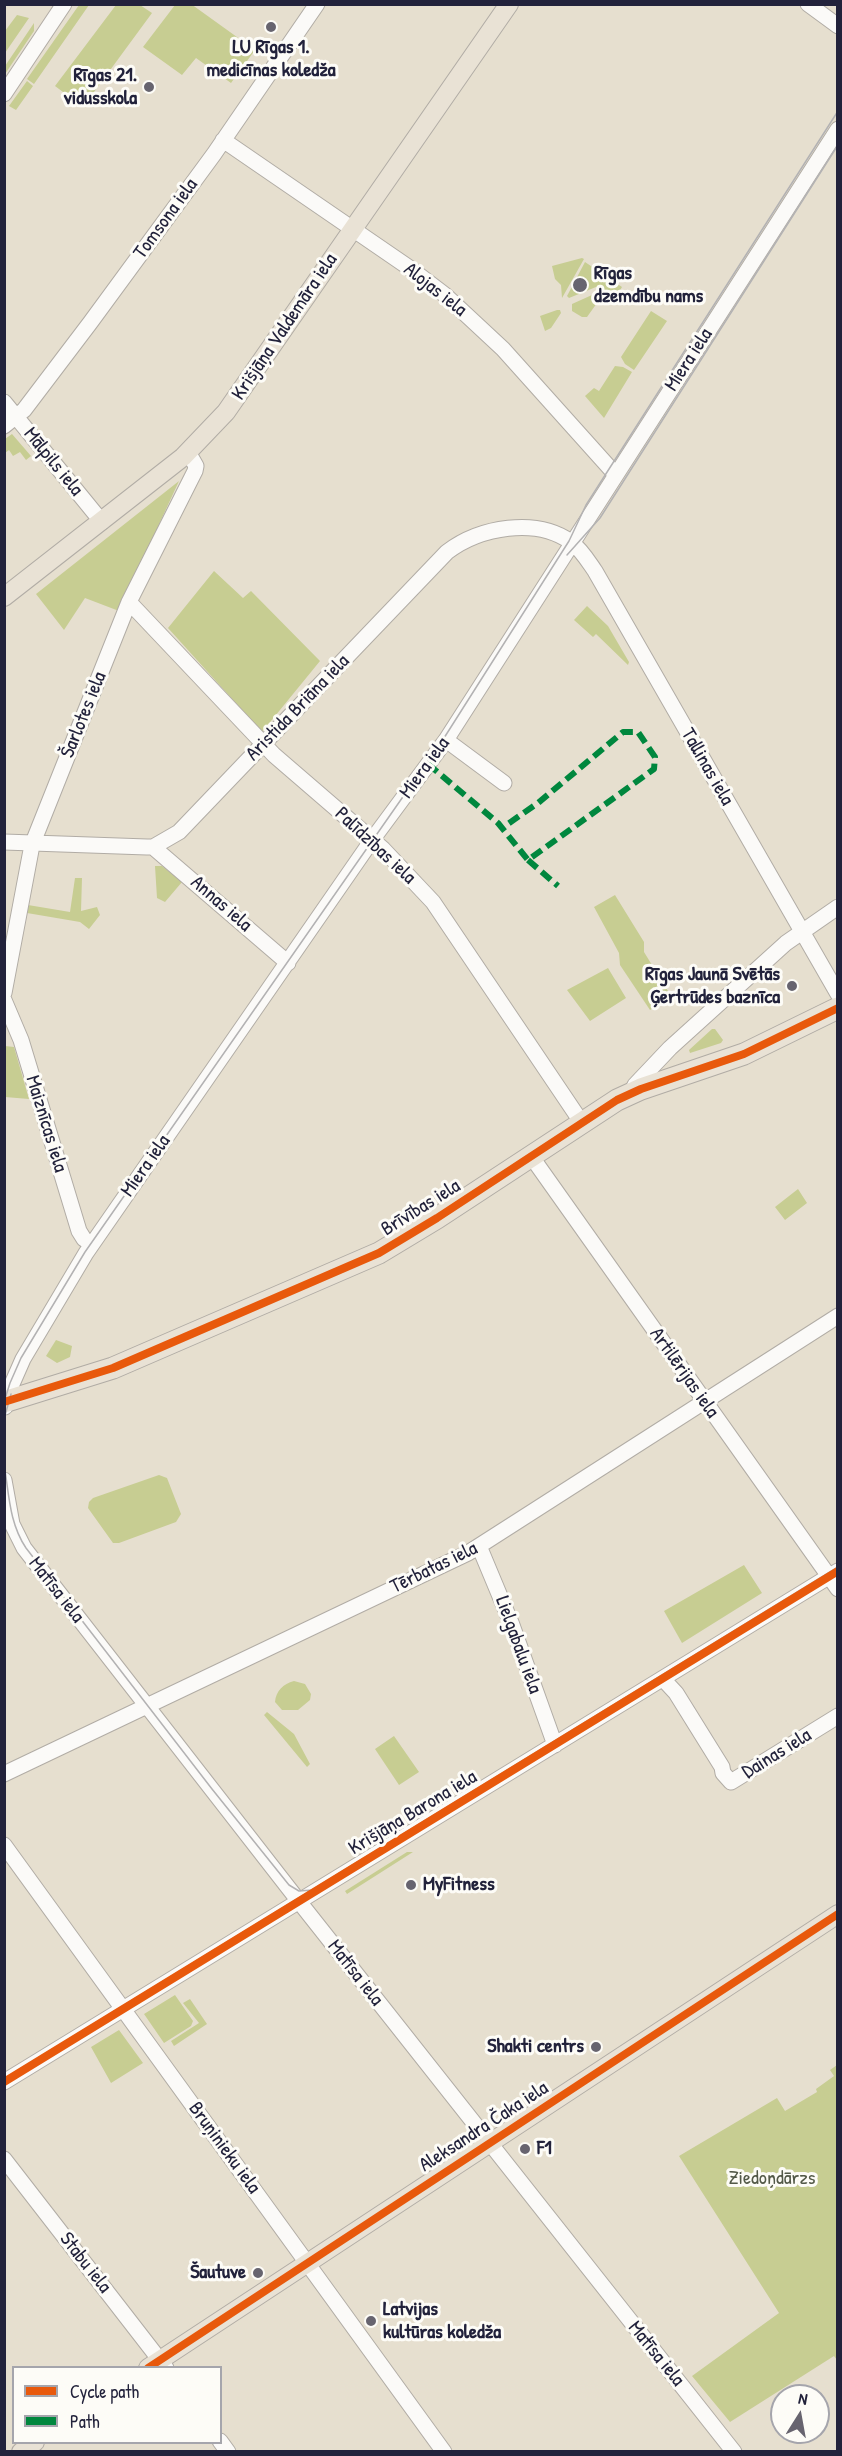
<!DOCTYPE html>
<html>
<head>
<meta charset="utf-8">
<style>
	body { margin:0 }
	#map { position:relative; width:842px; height:2456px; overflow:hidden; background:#e6dfcf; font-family:"Patrick Hand",sans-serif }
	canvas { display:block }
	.frame { position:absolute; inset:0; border:6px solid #22223b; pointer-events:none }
	.legend { position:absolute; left:12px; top:2366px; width:210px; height:78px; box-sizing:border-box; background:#fdfcf7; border:2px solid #a5a5ac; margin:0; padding:8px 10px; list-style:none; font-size:18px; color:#22223b }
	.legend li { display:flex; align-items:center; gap:12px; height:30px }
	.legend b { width:30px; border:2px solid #a5a5ac }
	.north { position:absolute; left:770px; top:2384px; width:60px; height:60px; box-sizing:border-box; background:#fdfcf7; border:2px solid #a5a5ac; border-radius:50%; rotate:11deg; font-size:16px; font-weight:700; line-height:24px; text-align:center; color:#22223b }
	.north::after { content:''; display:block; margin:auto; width:21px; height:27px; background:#67646f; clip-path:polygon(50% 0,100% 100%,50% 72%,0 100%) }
</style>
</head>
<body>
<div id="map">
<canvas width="842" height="2456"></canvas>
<div class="frame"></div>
<ul class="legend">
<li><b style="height:8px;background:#e8590c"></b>Cycle path</li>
<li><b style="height:8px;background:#00873e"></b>Path</li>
</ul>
<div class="north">N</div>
</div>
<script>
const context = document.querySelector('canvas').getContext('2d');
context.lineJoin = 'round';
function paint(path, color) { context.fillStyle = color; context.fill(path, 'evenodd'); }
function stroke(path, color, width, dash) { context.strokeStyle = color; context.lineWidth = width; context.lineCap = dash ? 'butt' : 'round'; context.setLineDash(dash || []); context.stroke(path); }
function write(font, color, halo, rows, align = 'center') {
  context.font = font + ' "Patrick Hand",sans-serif'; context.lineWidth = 6; context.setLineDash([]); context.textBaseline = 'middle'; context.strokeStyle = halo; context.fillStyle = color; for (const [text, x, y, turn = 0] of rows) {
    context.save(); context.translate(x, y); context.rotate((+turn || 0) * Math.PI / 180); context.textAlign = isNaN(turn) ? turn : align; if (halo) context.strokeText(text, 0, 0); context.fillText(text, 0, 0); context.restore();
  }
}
const green = new Path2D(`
	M191,4L255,50L231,83L196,58L182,75L143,47L175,5Z
	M79,5H89L34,84L27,79Z
	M116,5H140L152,13L83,107L55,86Z
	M17,15L29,18L5,53V31Z
	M34,23V31L5,74V66Z
	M27,81L33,86L16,110L9,106Z
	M582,258L584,259L562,298L561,285L555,279L552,266Z
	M585,262L622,287L616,297L613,298L596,287L569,298L567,296Z
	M592,295L596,298L597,303L587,317H582L572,311V304Z
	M557,310H560L561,313L551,328L545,331L540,316Z
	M651,311L667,321L634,370L625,364L621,357Z
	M615,366L623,367L632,372L604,418L585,396L594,388L599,391Z
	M12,434L31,456L26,460L20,452L13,456L9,450L5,453V439Z
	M179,481L119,611L85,598L64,630L36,594Z
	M214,571L243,598L251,591L320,661L262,732L168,628Z
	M587,606L608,626L629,662L628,665L596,634L593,637L574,620Z
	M155,866H162L182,882L165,902L157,898Z
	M75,878H82L81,911L97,907L100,915L89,929L80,922L27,913L28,905L70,912Z
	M615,895L644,942V952L671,996L650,1010L620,965L619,953L594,907Z
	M608,968L626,998L590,1021L567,990Z
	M712,1029H715L723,1040L721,1043L690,1053L689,1050Z
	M5,1046L14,1047L29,1099L5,1097Z
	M798,1189L807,1203L785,1220L775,1207Z
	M56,1340L72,1346L70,1357L57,1363L46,1356Z
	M159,1475L167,1478L181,1514L176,1522L119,1543H113L88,1508L89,1502L93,1498Z
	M744,1565L762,1593L682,1643L664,1611Z
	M294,1681L305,1684L311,1694L310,1700L298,1710H282L275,1702C276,1691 283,1684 294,1681Z
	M267,1712L294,1734L310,1764L307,1767L264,1715Z
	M394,1736L419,1772L399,1785L375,1749Z
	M407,1852H413L347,1894L345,1891Z
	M175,1995L193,2021L191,2026L164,2043L144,2014Z
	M190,1999L207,2024L174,2046L171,2041L199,2023L183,2003Z
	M119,2030L143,2063L111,2083L91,2047Z
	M837,2065V2360L834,2356L730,2422L692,2376L779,2313L679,2156L777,2098L785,2111L817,2092L816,2089L834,2076L830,2070Z`);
const minor = new Path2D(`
	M808,4L838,26
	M4,94L64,4
	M223,140L411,269L445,295L503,349L616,475
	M4,402L102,522
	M4,426L24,410L90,323L214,154L317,4
	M129,602L274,755L383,849L433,902L582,1123
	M446,740L504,783
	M4,842L147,847H153L179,832L447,552C480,527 536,517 571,542C581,549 588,561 595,571L838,994
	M153,847L288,963
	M4,993L32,845L129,602L195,471L196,466L188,452
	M4,1000L21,1040L79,1231L84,1239L92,1244
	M631,1093L635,1085L670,1048L786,943L838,907
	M531,1156L838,1589
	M5,1407L12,1384L23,1359L86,1253L372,840L446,740L838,129
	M4,1480L12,1524L24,1548L301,1904L734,2452
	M479,1546L512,1625L555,1745
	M663,1679L676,1693L722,1767L723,1773L731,1782L838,1716
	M4,1774L468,1553L838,1316
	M4,1845L444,2452
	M4,2082L838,1571
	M4,2159L166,2368
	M220,2441L228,2452`);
const major = new Path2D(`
	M4,597L183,457L226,412L509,4
	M148,2368L838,1914
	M21,2452L35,2442`);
const highway = new Path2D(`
	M4,1402L113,1368L379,1253L437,1218L617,1100L641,1089L744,1054L838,1008`);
const tram = new Path2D(`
	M567,555L600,518L838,145
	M4,1402L10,1383L21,1358L85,1252L444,738L569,541L586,505L838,111
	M4,1419L11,1394
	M4,1464C9,1493 9,1523 26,1548L212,1789L289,1885L299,1891L312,1890
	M4,2079L838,1567`);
const quiet = new Path2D(`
	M428,764L498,823L528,860L654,769L655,757L638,732H623L538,803L502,828
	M528,860L558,886`);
const cycleway = new Path2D(`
	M4,1402L113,1368L379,1253L437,1218L617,1100L641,1089L744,1054L838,1008
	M4,2082L838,1571
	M148,2368L838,1914`);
const markers = [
	[271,27,6,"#67646f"],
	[149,87,6,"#67646f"],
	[580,285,8,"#67646f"],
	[792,986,6,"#67646f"],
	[411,1885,6,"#67646f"],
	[596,2047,6,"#67646f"],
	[525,2149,6,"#67646f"],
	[258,2273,6,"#67646f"],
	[371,2321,6,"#67646f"]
];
const poiNames = [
	["LU Rīgas 1.",271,48,"center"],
	["medicīnas koledža",271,71,"center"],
	["Rīgas 21.",137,76],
	["vidusskola",137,99],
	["Rīgas",594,274,"left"],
	["dzemdību nams",594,297,"left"],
	["Rīgas Jaunā Svētās",780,975],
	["Ģertrūdes baznīca",780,998],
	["MyFitness",423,1885,"left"],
	["Shakti centrs",584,2047],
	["F1",537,2149,"left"],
	["Šautuve",246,2273],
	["Latvijas",383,2310,"left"],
	["kultūras koledža",383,2333,"left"]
];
const streetNames = [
	["Tomsona iela",166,219,-54],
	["Alojas iela",435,290,38],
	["Krišjāņa Valdemāra iela",285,327,-56],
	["Miera iela",689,360,-57],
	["Mālpils iela",53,462,51],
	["Aristida Briāna iela",298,708,-46],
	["Šarlotes iela",84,715,-68],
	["Tallinas iela",707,767,60],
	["Miera iela",425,768,-54],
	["Palīdzības iela",375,846,43],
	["Annas iela",221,904,41],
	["Maiznīcas iela",46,1124,73],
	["Miera iela",146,1166,-55],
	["Brīvības iela",421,1208,-32],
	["Artilērijas iela",684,1373,55],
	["Tērbatas iela",434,1568,-26],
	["Matīsa iela",56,1590,52],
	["Lielgabalu iela",518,1645,70],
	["Dainas iela",777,1754,-32],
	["Krišjāņa Barona iela",413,1813,-31],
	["Matīsa iela",355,1973,52],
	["Aleksandra Čaka iela",484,2127,-33],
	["Bruņinieku iela",224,2148,54],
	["Stabu iela",85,2263,52],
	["Matīsa iela",656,2354,51]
];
const parkNames = [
	["Ziedoņdārzs",772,2179]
];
paint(green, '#c7cd92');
stroke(minor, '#b1aca5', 17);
stroke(major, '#b1aca5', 20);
stroke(highway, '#b1aca5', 23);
stroke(minor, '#fbfaf8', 15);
stroke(major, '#e9e2d5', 18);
stroke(highway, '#e9e2d5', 21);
stroke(tram, '#b3b2b3', 1.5);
stroke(quiet, '#00873e', 6, [12, 6]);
stroke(cycleway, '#e8590c', 8);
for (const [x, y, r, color] of markers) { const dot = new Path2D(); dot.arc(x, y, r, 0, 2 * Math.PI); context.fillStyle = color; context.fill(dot); stroke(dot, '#fdfcf7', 2); }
write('bold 20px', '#22223b', '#fdfcf7', poiNames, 'right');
write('20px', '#22223b', '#fdfcf7', streetNames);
write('20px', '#535948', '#fdfcf7', parkNames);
</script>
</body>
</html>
